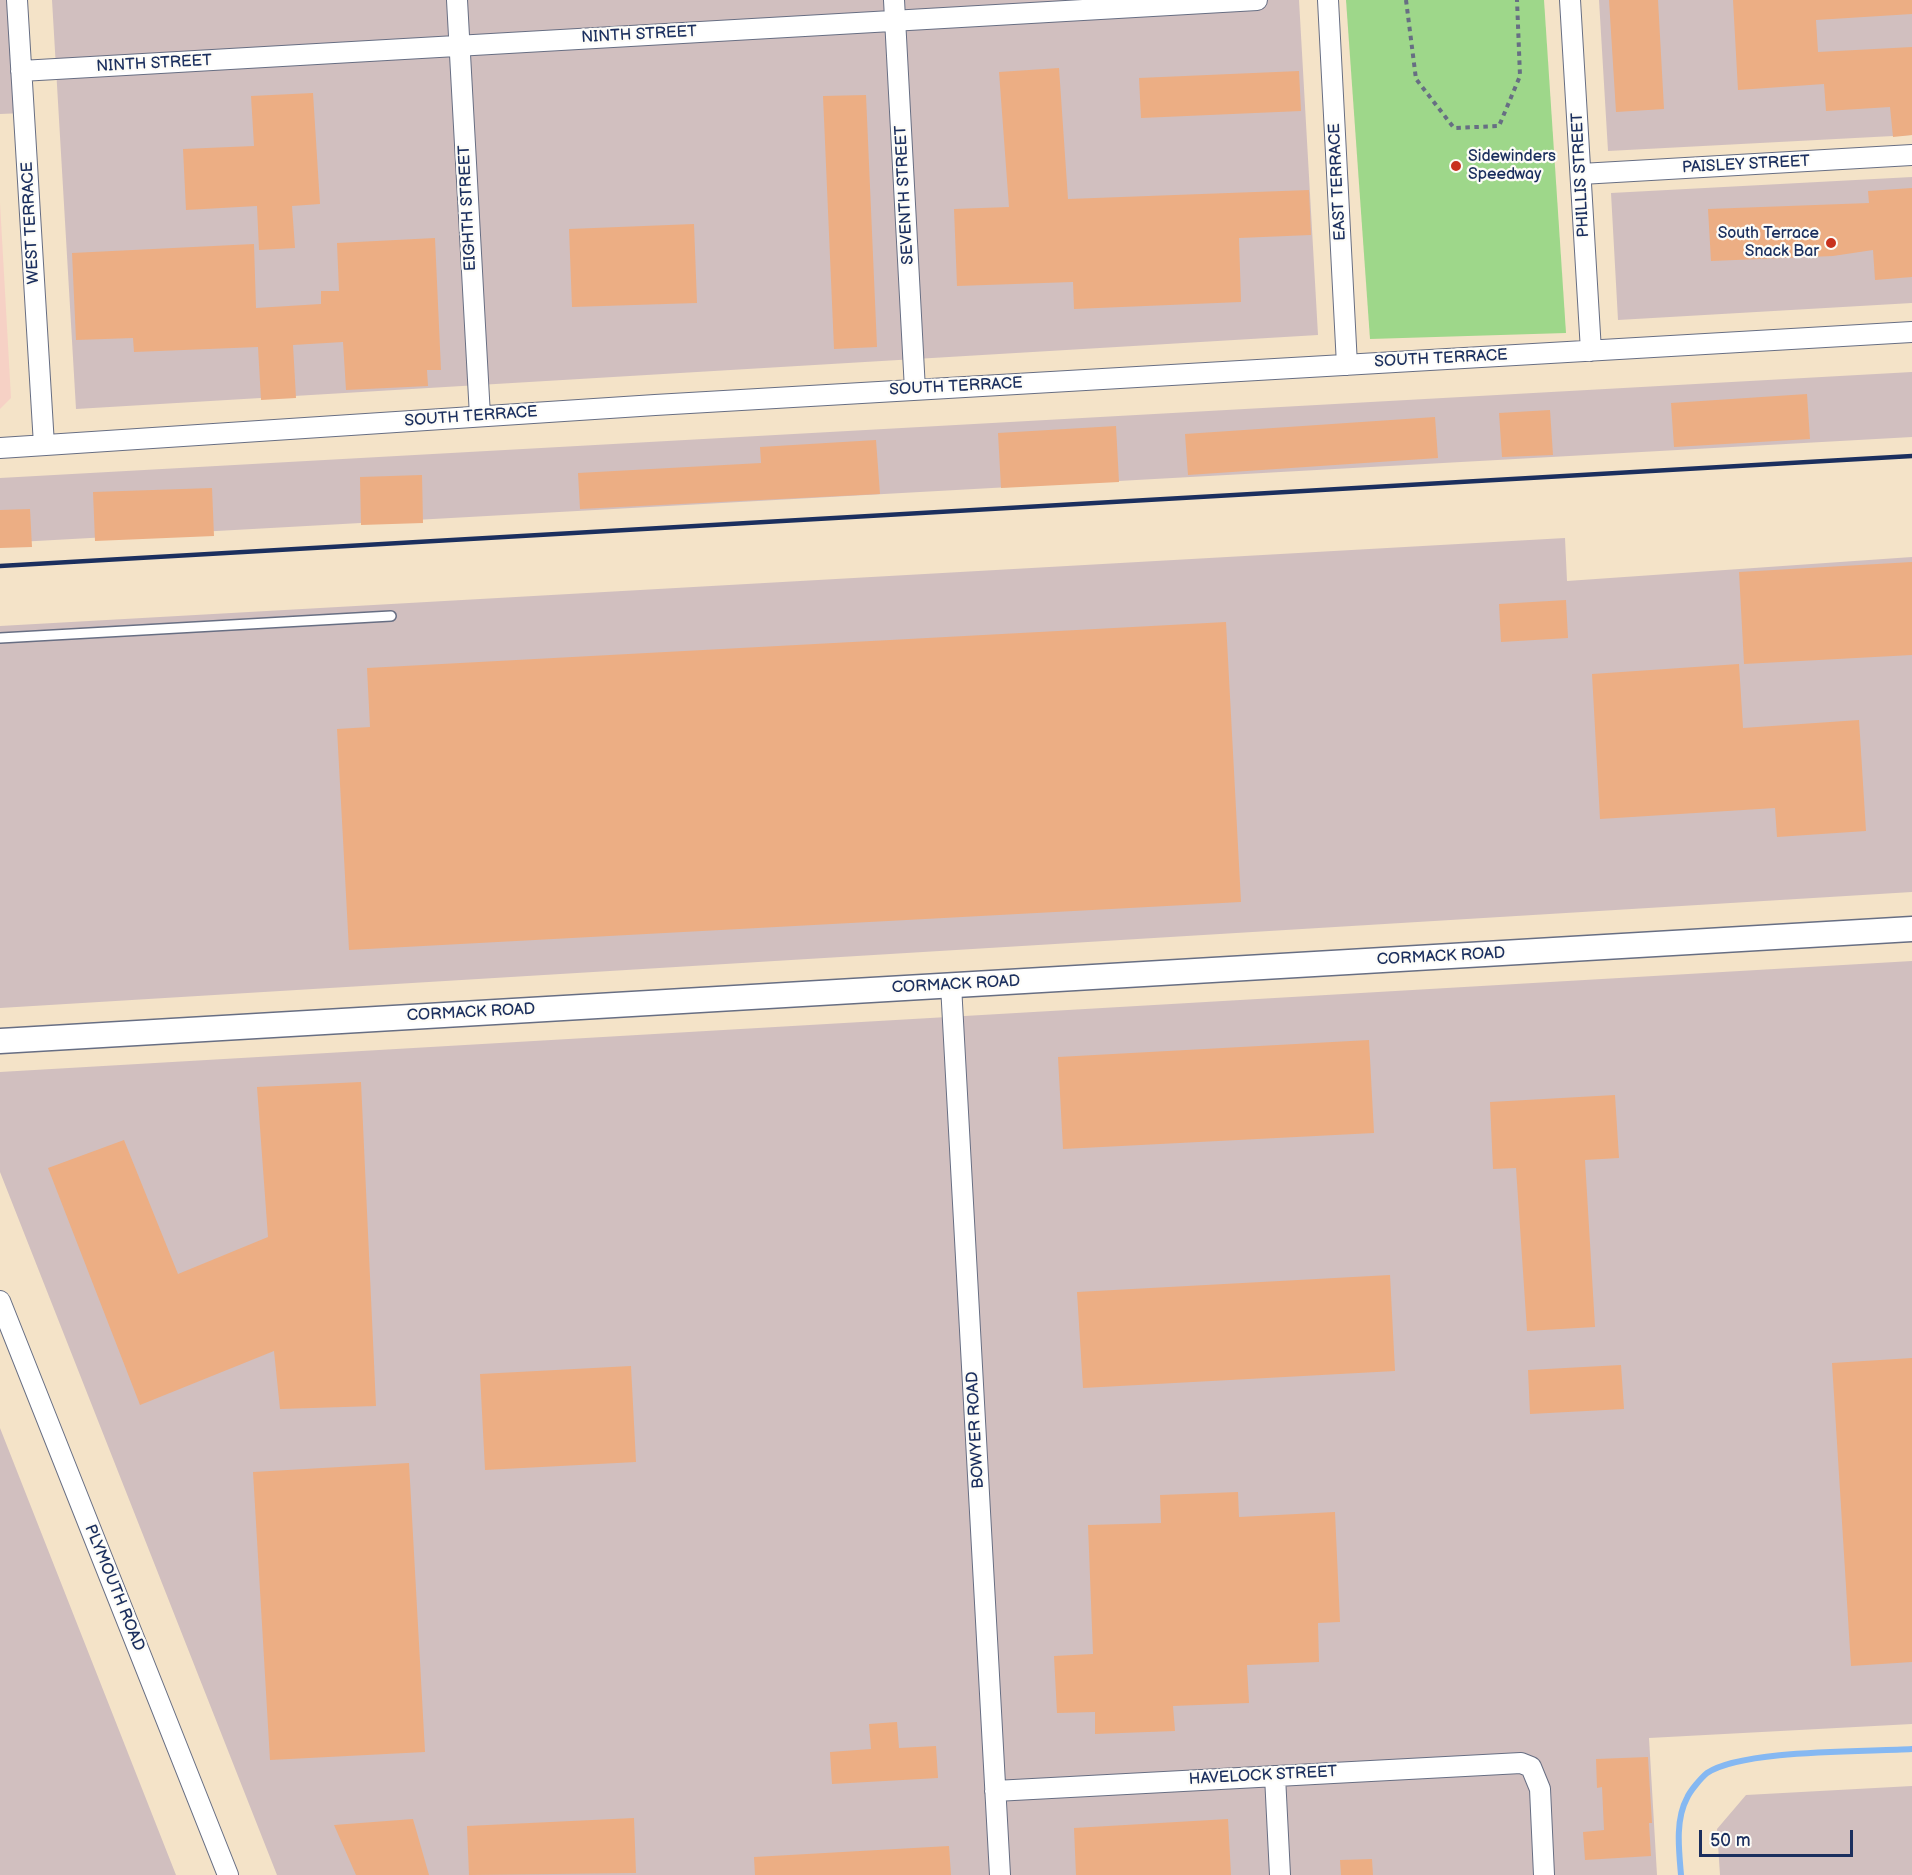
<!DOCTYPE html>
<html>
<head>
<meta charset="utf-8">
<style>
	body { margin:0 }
	#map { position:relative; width:1912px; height:1875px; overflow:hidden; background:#f4e3c8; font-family:"Balsamiq Sans",sans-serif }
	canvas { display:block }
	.scale { position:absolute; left:1699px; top:1830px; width:154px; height:27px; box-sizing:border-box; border:3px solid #1b2f5e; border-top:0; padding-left:8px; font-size:18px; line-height:21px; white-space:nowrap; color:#1b2f5e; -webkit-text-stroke:4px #fdfcf7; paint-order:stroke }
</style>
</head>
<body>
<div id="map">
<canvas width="1912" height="1875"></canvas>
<div class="scale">50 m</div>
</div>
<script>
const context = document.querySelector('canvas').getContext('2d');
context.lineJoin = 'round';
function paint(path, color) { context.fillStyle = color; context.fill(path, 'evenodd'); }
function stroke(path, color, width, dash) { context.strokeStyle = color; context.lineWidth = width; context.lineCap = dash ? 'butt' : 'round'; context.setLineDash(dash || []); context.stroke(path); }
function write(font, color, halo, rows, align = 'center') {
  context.font = font + ' "Balsamiq Sans",sans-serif'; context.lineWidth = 4.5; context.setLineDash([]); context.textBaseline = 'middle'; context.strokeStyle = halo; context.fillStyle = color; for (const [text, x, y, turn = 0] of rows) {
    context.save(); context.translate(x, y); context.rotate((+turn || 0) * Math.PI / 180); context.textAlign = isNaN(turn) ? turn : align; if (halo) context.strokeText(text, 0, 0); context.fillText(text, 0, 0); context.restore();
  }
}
const built = new Path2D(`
	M0,203L11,398L0,409Z`);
const industrial = new Path2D(`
	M0,0H17L24,113L0,114Z
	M52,0H1299L1318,335L76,409Z
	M1599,0H1912V135L1608,151Z
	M1912,177V303L1618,320L1611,193Z
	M1912,372V437L0,543V478Z
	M1565,538L1567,581L1912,557V892L0,1008V626Z
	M1912,961V1724L1649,1738L1657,1875H277L0,1172V1072Z
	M0,1428L176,1875H0Z
	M1912,1786V1875H1720L1717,1829L1746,1795Z`);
const green = new Path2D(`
	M1346,0H1544L1566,333L1370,339Z`);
const stream = new Path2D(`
	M1681,1875C1679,1851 1675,1820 1687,1798C1690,1791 1701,1778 1707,1773C1743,1749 1865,1752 1912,1749`);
const building = new Path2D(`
	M1609,0H1658L1664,109L1616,112Z
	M1733,0H1912V14L1816,20L1818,52L1912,47V135L1893,137L1890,107L1826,111L1824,84L1738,90Z
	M1059,68L1068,199L1309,190L1311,235L1239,238L1241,302L1074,309L1073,282L957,286L954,209L1009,207L999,72Z
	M1299,71L1301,111L1141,118L1139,78Z
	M313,93L320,204L292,206L295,248L259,250L257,206L186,210L183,149L254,146L251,96Z
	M866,95L877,347L834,349L823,96Z
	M1912,188V277L1875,280L1873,250L1833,256L1711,261L1708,209L1869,203L1868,191Z
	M694,224L697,303L572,307L569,229Z
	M435,238L441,370H427L428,386L346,390L343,342L293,345L296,398L261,400L258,347L134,352L133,338L76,340L72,253L254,244L256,308L321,304V291H339L337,243Z
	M1807,394L1810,439L1674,447L1671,403Z
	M1550,410L1553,455L1502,457L1499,413Z
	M1435,417L1438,458L1188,475L1185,434Z
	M1116,426L1119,482L1001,488L998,433Z
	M876,440L880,494L580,509L578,473L761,463L760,447Z
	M422,475L423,523L361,525L360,477Z
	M212,488L214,536L95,541L93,492Z
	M30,509L32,547L0,548V510Z
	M1912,562V655L1744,664L1739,572Z
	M1566,600L1568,638L1501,642L1499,604Z
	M1226,622L1241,902L349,950L337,729L370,727L367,668Z
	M1739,664L1743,728L1859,720L1866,831L1777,837L1775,808L1600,819L1592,674Z
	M1369,1040L1374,1133L1063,1149L1058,1057Z
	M361,1082L376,1406L280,1409L274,1351L140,1405L48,1168L124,1140L178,1274L268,1237L257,1087Z
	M1615,1095L1619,1158L1585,1160L1595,1327L1527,1331L1516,1168L1493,1169L1490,1102Z
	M1390,1275L1395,1371L1083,1388L1077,1292Z
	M1912,1358V1662L1851,1666L1832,1363Z
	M1621,1365L1624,1409L1530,1414L1528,1370Z
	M631,1366L636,1462L485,1470L480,1374Z
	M409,1463L425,1752L270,1760L253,1472Z
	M1238,1492L1239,1517L1335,1512L1340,1622L1318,1623L1319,1662L1247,1665L1249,1703L1173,1706L1175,1731L1095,1734V1712L1057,1713L1054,1656L1093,1654L1088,1525L1161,1523L1160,1495Z
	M897,1722L899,1748L936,1746L938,1778L832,1784L830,1752L871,1749L869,1724Z
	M1648,1757L1652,1823H1649L1651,1856L1585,1860L1583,1832L1604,1830L1602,1787L1597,1788L1596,1759Z
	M634,1818L636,1873L469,1875L467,1826Z
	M413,1819L429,1875H356L334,1825Z
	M1228,1819L1231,1875H1076L1074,1828Z
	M949,1846L951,1875H755L754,1857Z
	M1372,1859L1373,1875H1341L1340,1860Z`);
const path = new Path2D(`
	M1406,0L1416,79L1454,128L1499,126L1520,76L1517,0`);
const service = new Path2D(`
	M0,638L391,616`);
const minor = new Path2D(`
	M17,0L44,445
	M457,0L480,416
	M894,0L915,390
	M1328,0L1347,365
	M1570,0L1591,351
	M21,71L1257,0
	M1581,174L1912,155
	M0,448L655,405L1912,332
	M951,985L1000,1875
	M0,1301L228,1875
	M1275,1776L1280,1875
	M995,1791L1521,1763L1531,1767L1540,1789L1544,1875`);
const tertiary = new Path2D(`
	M0,1041L1912,929`);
const rail = new Path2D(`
	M0,566L1912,456`);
const markers = [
	[1456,166,6,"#c8321e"],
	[1831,243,6,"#c8321e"]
];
const streetNames = [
	["NINTH STREET",639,35,-3],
	["NINTH STREET",154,64,-3],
	["PAISLEY STREET",1746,165,-3],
	["PHILLIS STREET",1581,175,-93],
	["EAST TERRACE",1338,182,-93],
	["SEVENTH STREET",905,195,-93],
	["EIGHTH STREET",468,208,-93],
	["WEST TERRACE",31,223,-93],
	["SOUTH TERRACE",1441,359,-3],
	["SOUTH TERRACE",956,387,-3],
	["SOUTH TERRACE",471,417,-4],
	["CORMACK ROAD",1441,957,-3],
	["CORMACK ROAD",956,985,-3],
	["CORMACK ROAD",471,1013,-3],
	["BOWYER ROAD",976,1430,-93],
	["PLYMOUTH ROAD",114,1588,68],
	["HAVELOCK STREET",1263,1776,-3]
];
const poiNames = [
	["Sidewinders",1468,157],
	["Speedway",1468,175],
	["South Terrace",1819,234,"right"],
	["Snack Bar",1819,252,"right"]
];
paint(built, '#f6d1c5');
paint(industrial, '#d1bfbf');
paint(green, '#9ed78a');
stroke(stream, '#85b8f2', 6);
paint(building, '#ecae84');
stroke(service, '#676e83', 12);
stroke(minor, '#676e83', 22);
stroke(tertiary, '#676e83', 27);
stroke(path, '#676e83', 4, [4.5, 4.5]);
stroke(service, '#fff', 9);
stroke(minor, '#fff', 20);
stroke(tertiary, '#fff', 24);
stroke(rail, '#1b2f5e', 4.5);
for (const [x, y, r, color] of markers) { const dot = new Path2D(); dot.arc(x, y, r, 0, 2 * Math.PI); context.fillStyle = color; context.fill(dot); stroke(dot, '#fdfcf7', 2); }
write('16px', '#1b2f5e', '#fdfcf7', streetNames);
write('16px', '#1b2f5e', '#fdfcf7', poiNames, 'left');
</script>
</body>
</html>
